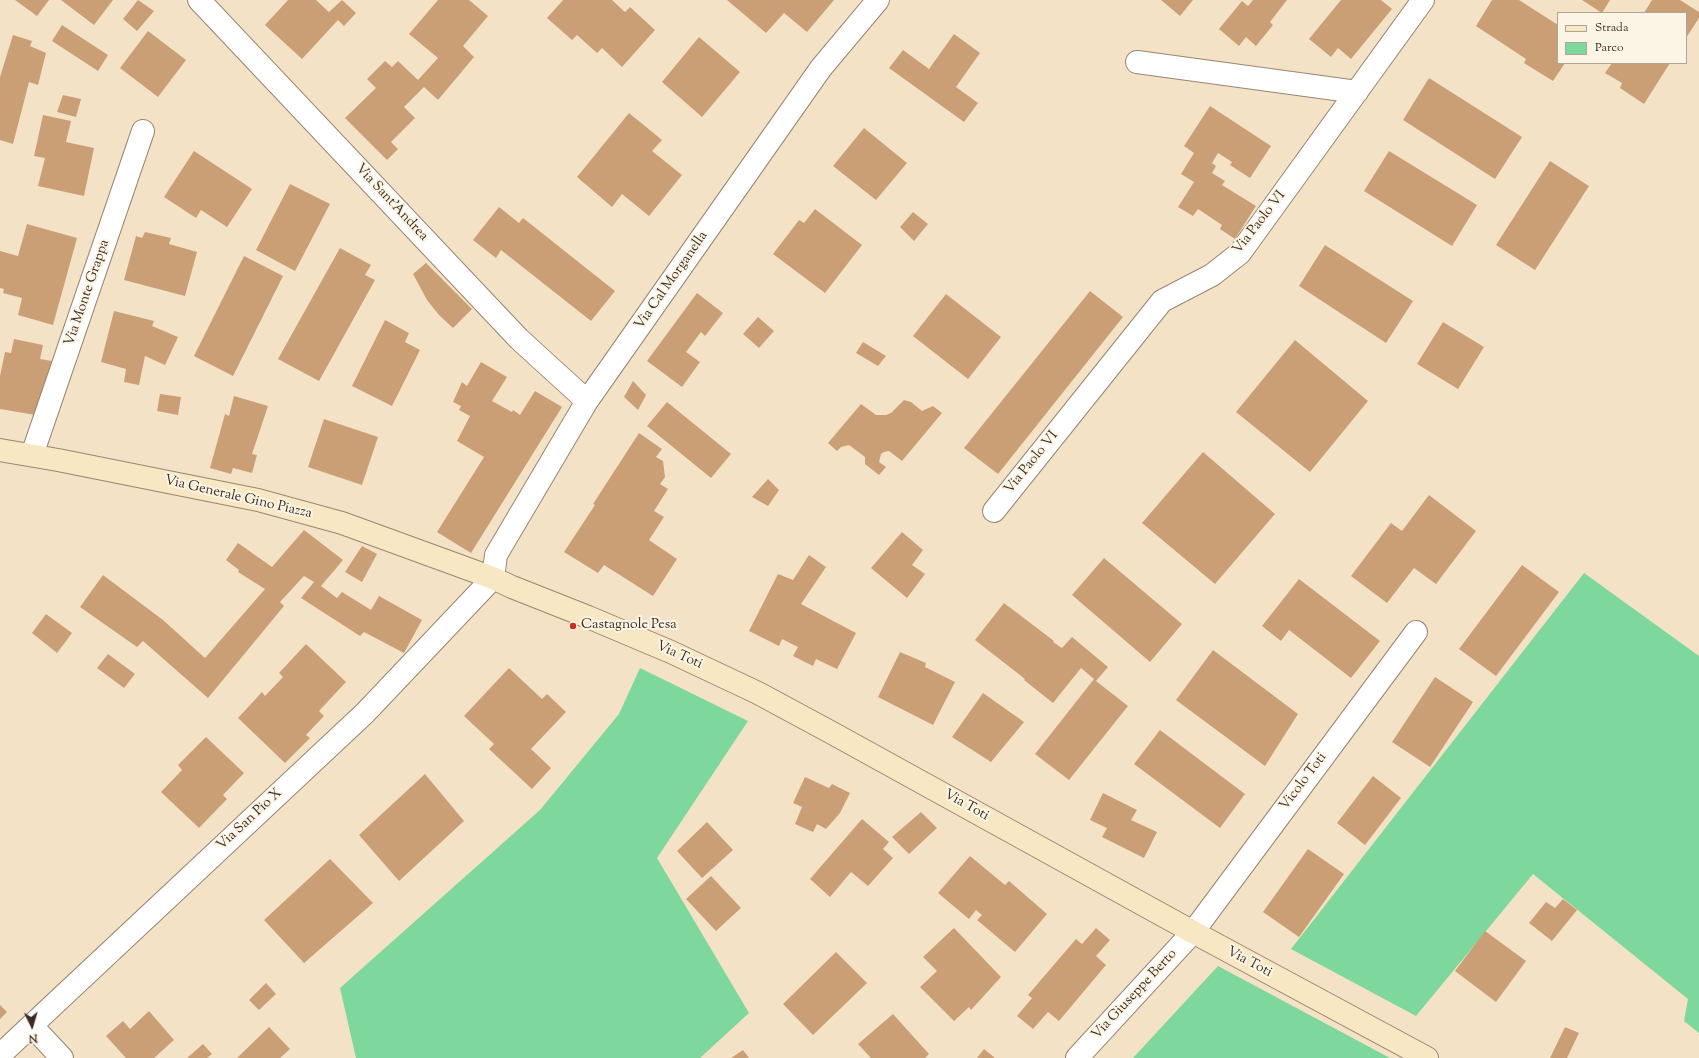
<!DOCTYPE html>
<html>
<head>
<meta charset="utf-8">
<style>
	body { margin:0 }
	#map { position:relative; width:1699px; height:1058px; overflow:hidden; background:#f4e2c7; font-family:"Sorts Mill Goudy",serif }
	canvas { display:block }
	.legend { position:absolute; left:1557px; top:12px; width:130px; height:52px; box-sizing:border-box; background:#fcf5e5; border:1px solid #afa495; margin:0; padding:5px 7px; list-style:none; font-size:12px; color:#3b2a1e }
	.legend li { display:flex; align-items:center; gap:8px; height:20px }
	.legend b { width:20px; border:1px solid #afa495 }
	.north { position:absolute; left:12px; top:1006px; width:40px; height:40px; -webkit-text-stroke:3px #fcf5e5; paint-order:stroke; rotate:175deg; font-size:11px; font-weight:700; line-height:16px; text-align:center; color:#3b2a1e }
	.north::after { content:''; display:block; margin:auto; width:14px; height:18px; background:#3b2a1e; clip-path:polygon(50% 0,100% 100%,50% 72%,0 100%) }
</style>
</head>
<body>
<div id="map">
<canvas width="1699" height="1058"></canvas>
<ul class="legend">
<li><b style="height:5px;background:#f7e8c3"></b>Strada</li>
<li><b style="height:11px;background:#7ed79d"></b>Parco</li>
</ul>
<div class="north">N</div>
</div>
<script>
const context = document.querySelector('canvas').getContext('2d');
context.lineJoin = 'round';
function paint(path, color) { context.fillStyle = color; context.fill(path, 'evenodd'); }
function stroke(path, color, width, dash) { context.strokeStyle = color; context.lineWidth = width; context.lineCap = dash ? 'butt' : 'round'; context.setLineDash(dash || []); context.stroke(path); }
function write(font, color, halo, rows, align = 'center') {
  context.font = font + ' "Sorts Mill Goudy",serif'; context.lineWidth = 4; context.setLineDash([]); context.textBaseline = 'middle'; context.strokeStyle = halo; context.fillStyle = color; for (const [text, x, y, turn = 0] of rows) {
    context.save(); context.translate(x, y); context.rotate((+turn || 0) * Math.PI / 180); context.textAlign = isNaN(turn) ? turn : align; if (halo) context.strokeText(text, 0, 0); context.fillText(text, 0, 0); context.restore();
  }
}
const green = new Path2D(`
	M1584,573L1699,656V1033L1684,1021L1688,999L1533,874L1416,1016L1291,949Z
	M640,668L748,721L657,858L749,1013L700,1058H356L340,988L540,810L619,714Z
	M1218,966L1390,1058H1133Z`);
const building = new Path2D(`
	M15,0H49L37,16Z
	M61,0H113L94,25Z
	M138,0L154,11L137,31L123,19Z
	M288,0H316L329,12L342,0L356,13L344,26L338,20L302,59L265,25Z
	M438,0H469L488,16L463,46L474,57L438,100L424,87L404,107L415,118L391,142L398,149L387,160L345,118L376,88L367,79L385,61L392,67L398,61L418,80L438,58L409,34Z
	M563,0H612L625,12L630,7L655,30L622,67L602,48L597,53L577,35L572,40L547,18Z
	M727,0H834L807,32L784,13L766,33Z
	M1161,0H1193L1180,16Z
	M1253,0H1287L1270,22L1273,25L1256,46L1246,37L1239,46L1219,29L1242,1L1248,6Z
	M1341,0H1381L1392,9L1351,59L1338,48L1331,57L1309,39Z
	M1492,0H1519L1558,25V63H1565L1553,81L1524,63L1526,59L1476,26Z
	M1582,0H1610L1602,13Z
	M1652,0H1680L1699,12V18L1686,38V13H1644Z
	M62,25L108,55L98,71L52,41Z
	M148,31L186,60L158,97L120,68Z
	M954,34L980,53L956,87L978,103L964,122L889,68L903,50L929,69Z
	M13,35L32,41L30,46L46,53L38,85L29,82L13,144L0,140V77Z
	M699,37L740,72L702,117L662,82Z
	M1612,63H1670L1644,104L1620,88L1622,83L1605,73Z
	M1429,78L1522,137L1495,179L1403,120Z
	M63,95L81,99L76,117L57,112Z
	M1210,106L1271,146L1250,178L1230,165L1232,162L1218,153L1212,163L1216,166L1212,173L1225,181L1222,185L1256,206L1235,239L1220,229L1222,225L1198,209L1193,216L1178,207L1194,182L1181,174L1194,153L1184,146Z
	M629,113L662,140L652,151L682,175L649,216L622,194L612,207L577,177Z
	M43,115L71,121L66,142L94,148L84,196L38,186L45,158L34,156Z
	M864,128L907,163L876,200L833,166Z
	M194,151L252,189L227,227L201,210L196,218L164,197Z
	M1389,151L1477,205L1452,246L1364,191Z
	M1550,161L1589,186L1535,270L1496,245Z
	M290,184L330,204L295,271L256,250Z
	M499,207L519,223L523,218L615,291L591,321L501,250L496,258L473,240Z
	M815,209L862,245L825,293L773,254L799,220L804,223Z
	M913,212L928,224L914,241L900,227Z
	M27,224L77,238L53,325L18,315L22,298L3,293L4,289L0,288V251L18,256Z
	M145,232L171,238L169,244L197,252L185,296L124,280L136,236L142,238Z
	M1325,245L1413,301L1386,343L1299,286Z
	M340,248L371,265L365,275L375,280L319,381L278,359Z
	M244,256L283,276L233,376L194,356Z
	M426,263L472,309L453,328L439,315L427,300L413,274Z
	M1090,291L1123,317L998,474L964,448Z
	M697,293L723,313L705,336L701,332L686,352L700,362L682,387L647,361Z
	M946,294L1001,337L968,379L913,336Z
	M114,311L154,321L152,326L178,337L165,365L145,356L139,385L124,382L126,369L101,362Z
	M758,317L774,331L759,348L743,334Z
	M385,320L409,333L405,342L420,350L392,406L352,386Z
	M1443,322L1484,347L1458,389L1417,364Z
	M14,339L43,345L40,359L52,361L41,416L0,409V376L5,352L11,353Z
	M1295,340L1368,401L1310,472L1236,412Z
	M863,342L886,356L878,366L856,353Z
	M481,362L507,377L492,401L512,412L513,410L520,415L535,391L562,407L471,553L437,532L484,457L457,441L470,416L459,410L461,406L453,402L462,382L467,386Z
	M633,381L646,395L638,410L624,397Z
	M160,394L181,397L178,415L157,411Z
	M234,396L268,406L252,454L257,455L252,473L233,468L231,474L210,468L225,414L229,416Z
	M904,400L911,402L922,411L933,406L942,413L902,461L889,451L884,452L881,454L879,462L886,467L879,475L865,464V457L849,445L841,447L837,451L828,443L861,404L876,415H886L891,413Z
	M667,402L731,454L711,478L647,426Z
	M324,419L378,437L362,485L308,467Z
	M639,433L662,449L656,457L663,461L665,477L660,484L668,489L654,511L664,517L649,540L677,559L653,596L604,565L598,573L564,552L595,505L593,504Z
	M1203,452L1275,514L1215,584L1142,523Z
	M768,479L779,490L768,506L752,497Z
	M1429,495L1476,531L1436,584L1414,568L1387,603L1351,576L1391,523L1402,531Z
	M304,530L343,560L321,586L337,598L342,592L371,610L379,596L422,620L404,653L364,632L360,636L301,598L314,582L304,576L280,602L284,606L208,698L143,641L137,647L80,607L103,575L163,620L205,658L265,589L238,572L239,570L226,560L238,543L272,567Z
	M902,532L923,550L912,565L925,574L907,598L871,568Z
	M362,546L377,554L362,582L345,572Z
	M809,555L826,567L801,604L856,633L837,669L816,659L813,666L793,656L798,647L782,639L779,646L749,631L778,574L793,580Z
	M1104,558L1182,624L1150,662L1072,595Z
	M1522,565L1559,592L1496,676L1459,649Z
	M1299,579L1380,641L1351,678L1289,630L1281,641L1262,626Z
	M1004,603L1054,641L1053,642L1062,648L1072,637L1108,667L1096,681L1128,706L1069,780L1035,754L1094,679L1081,668L1053,703L1024,680L1025,679L975,640Z
	M46,614L72,633L57,653L32,633Z
	M306,644L346,682L319,711L324,716L306,735L310,738L285,763L238,718L262,692L265,696L283,677L279,673Z
	M1213,650L1298,714L1265,766L1176,700Z
	M900,652L926,663L925,667L955,682L933,725L878,697Z
	M108,654L135,674L124,688L97,668Z
	M509,668L542,699L547,694L566,712L531,749L551,768L532,789L489,749L494,744L464,716Z
	M1435,677L1473,702L1430,767L1392,742Z
	M983,693L1024,722L991,762L952,737Z
	M1160,730L1245,794L1220,828L1134,764Z
	M206,737L244,773L223,795L227,799L199,828L161,792L182,770L178,765Z
	M425,774L464,821L399,881L359,835Z
	M1373,776L1401,798L1365,845L1337,823Z
	M805,777L829,788L832,784L850,793L840,813L826,829L817,824L813,832L795,824L802,807L793,803Z
	M1103,793L1137,810L1131,820L1157,832L1144,858L1102,837L1107,828L1090,820Z
	M921,812L937,828L909,854L892,837Z
	M862,819L889,842L883,849L893,858L868,886L851,872L830,897L810,879Z
	M707,822L733,850L702,878L677,851Z
	M1308,849L1344,874L1299,937L1263,912Z
	M970,856L1005,885L1009,881L1047,914L1015,952L977,920L982,915L976,910L969,919L938,893Z
	M330,859L373,903L304,963L264,920Z
	M711,876L741,908L716,931L686,899Z
	M1563,899L1577,910L1552,941L1529,923L1546,902L1555,908Z
	M954,928L1001,977L971,1010L969,1007L954,1021L920,987L937,971L923,957Z
	M1096,928L1110,940L1096,956L1106,965L1059,1021L1048,1012L1033,1029L1017,1016L1032,998L1028,995L1076,939L1082,944Z
	M1485,931L1526,961L1496,1002L1455,971Z
	M836,952L867,983L813,1035L783,1004Z
	M266,983L276,994L259,1010L249,1000Z
	M0,1005L7,1012L0,1019Z
	M149,1011L174,1040L154,1058H126L106,1036L123,1021L130,1029Z
	M893,1014L929,1054L925,1058H871L858,1044Z
	M269,1027L290,1049L280,1058H237Z
	M1565,1027L1579,1033L1567,1058H1550Z
	M203,1044L212,1054L207,1058H187Z
	M984,1049L995,1058H977Z
	M743,1050L749,1058H731Z`);
const street = new Path2D(`
	M199,0L519,339L587,401
	M1137,62L1357,92
	M32,455L143,131
	M994,511L1162,301L1212,275L1240,253L1423,0
	M32,1026L62,1058
	M0,1055L365,713L493,578L496,555L587,401L821,68L878,0
	M1077,1058L1193,932L1416,632`);
const secondary = new Path2D(`
	M0,450L58,460L258,500L342,523L493,578L512,587L588,617L671,652L758,693L834,734L1193,932L1427,1058`);
const markers = [
	[573,626,4,"#c8321e"]
];
const streetNames = [
	["Via Sant'Andrea",391,203,47],
	["Via Paolo VI",1260,223,-52],
	["Via Cal Morganella",672,281,-55],
	["Via Monte Grappa",88,293,-71],
	["Via Paolo VI",1032,463,-51],
	["Via Generale Gino Piazza",238,498,13],
	["Via Toti",679,656,24],
	["Vicolo Toti",1304,782,-53],
	["Via Toti",966,806,29],
	["Via San Pio X",250,820,-43],
	["Via Toti",1249,963,28],
	["Via Giuseppe Berto",1135,995,-47]
];
const poiNames = [
	["Castagnole Pesa",581,626]
];
paint(green, '#7ed79d');
paint(building, '#cb9f76');
stroke(street, '#988672', 24);
stroke(secondary, '#988672', 24);
stroke(street, '#fff', 22);
stroke(secondary, '#f7e8c3', 22);
for (const [x, y, r, color] of markers) { const dot = new Path2D(); dot.arc(x, y, r, 0, 2 * Math.PI); context.fillStyle = color; context.fill(dot); stroke(dot, '#fcf5e5', 1.5); }
write('14px', '#3b2a1e', '#fcf5e5', streetNames);
write('14px', '#3b2a1e', '#fcf5e5', poiNames, 'left');
</script>
</body>
</html>
